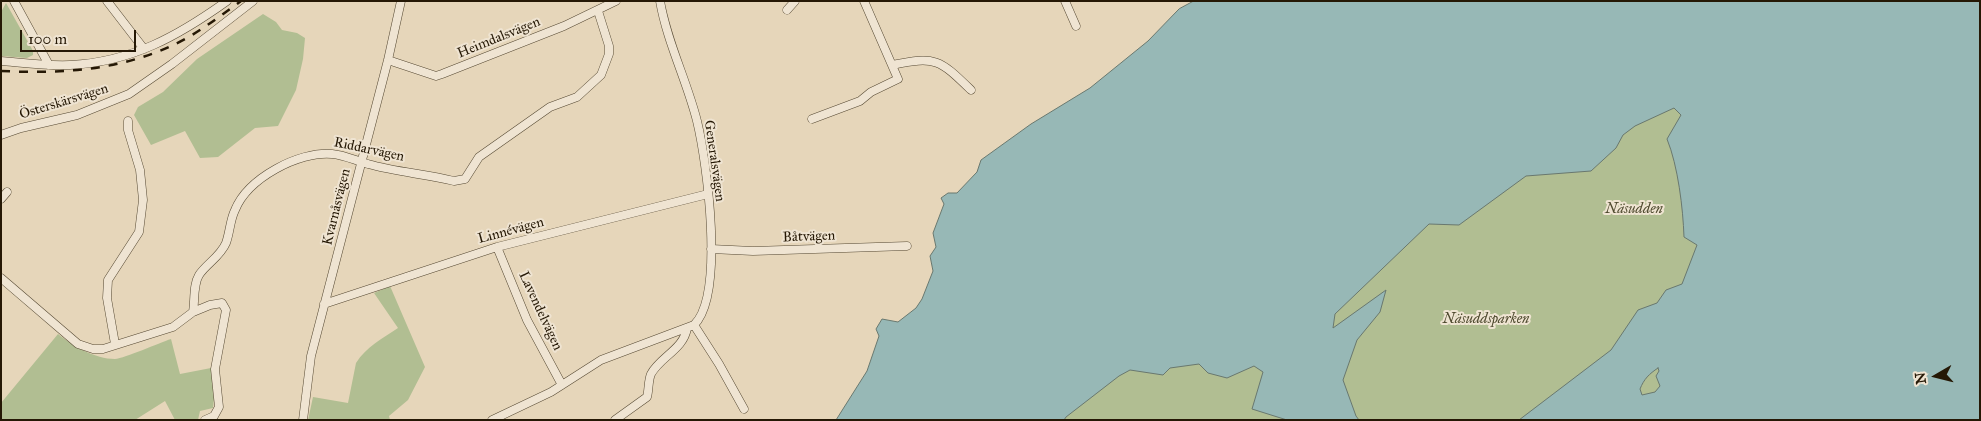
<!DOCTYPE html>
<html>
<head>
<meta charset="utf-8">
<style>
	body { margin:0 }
	#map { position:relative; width:1981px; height:421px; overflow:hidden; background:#e6d6ba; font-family:"IM FELL Great Primer",serif }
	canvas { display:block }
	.frame { position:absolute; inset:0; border:2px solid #251805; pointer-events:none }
	.north { position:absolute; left:1911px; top:351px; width:50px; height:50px; -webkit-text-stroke:4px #efe4d2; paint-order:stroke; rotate:262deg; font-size:14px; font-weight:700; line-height:20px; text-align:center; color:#251805 }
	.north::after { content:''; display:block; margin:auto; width:18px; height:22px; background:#251805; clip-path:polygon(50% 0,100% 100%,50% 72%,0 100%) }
	.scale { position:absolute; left:20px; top:30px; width:116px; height:22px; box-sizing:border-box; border:2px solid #251805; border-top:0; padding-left:6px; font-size:15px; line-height:18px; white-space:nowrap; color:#251805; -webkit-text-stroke:4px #efe4d2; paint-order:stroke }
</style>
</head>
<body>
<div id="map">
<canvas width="1981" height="421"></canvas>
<div class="frame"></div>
<div class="north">N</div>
<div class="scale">100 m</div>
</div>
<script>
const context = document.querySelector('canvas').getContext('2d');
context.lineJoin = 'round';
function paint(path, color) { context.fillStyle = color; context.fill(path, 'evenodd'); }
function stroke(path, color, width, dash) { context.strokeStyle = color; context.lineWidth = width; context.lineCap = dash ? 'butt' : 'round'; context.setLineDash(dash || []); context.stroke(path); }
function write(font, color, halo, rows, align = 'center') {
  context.font = font + ' "IM FELL Great Primer",serif'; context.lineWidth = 4; context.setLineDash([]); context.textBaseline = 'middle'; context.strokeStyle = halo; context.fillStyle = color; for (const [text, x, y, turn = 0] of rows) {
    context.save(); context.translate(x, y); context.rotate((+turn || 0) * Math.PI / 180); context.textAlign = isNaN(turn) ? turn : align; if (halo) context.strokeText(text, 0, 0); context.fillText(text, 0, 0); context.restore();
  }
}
const green = new Path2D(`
	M1430,1H1845L1790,420H903Z
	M6,3L33,51V55L27,58L1,56V12Z
	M263,14L276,22L282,30L297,33L305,38L303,59L296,90L278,126L255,128L218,157L200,158L185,131L151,145L134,115L138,107L163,92L197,59Z
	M390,286L425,367L408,400L389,416L390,420H308L313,397L348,403L356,363C366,347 383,338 398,328L374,293Z
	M58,334C73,346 95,359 115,359C125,358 159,343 171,339L180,374L211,368L215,390L213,408L200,411L198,420H175L165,401L135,420H1V403Z`);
const water = new Path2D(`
	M1194,1H1980V420H1519L1611,350L1638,310L1657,303L1666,290L1682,284L1697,245L1684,237C1683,208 1678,166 1667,139L1681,115L1674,108L1635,126L1623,135L1616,148L1591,171L1526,176L1459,225L1429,224L1335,314L1333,328L1386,290L1380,312L1357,340L1343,380L1356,416L1359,420H1287L1252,409L1263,372L1254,366L1227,378L1208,373L1199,364L1170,368L1163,375L1130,370L1119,376L1066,417L1064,420H836L867,371L879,336L876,329L882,319L898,322L916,308L922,299L933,271L930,256L936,247L933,233L944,204L941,198L948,193H957L977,172L981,160L1031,124L1090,88L1148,41L1179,9ZM1658,368L1659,371L1656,376L1660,386L1655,392L1642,395L1640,389C1644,379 1649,374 1658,368Z`);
const street = new Path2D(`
	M14,1L49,65
	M107,1L144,49
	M1065,1L1076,26
	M787,10L795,1
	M388,60L436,76L442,74L564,26L616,1
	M1,61C24,63 47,66 70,65C132,62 178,36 227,1
	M892,65C936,56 939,59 971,90
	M812,119L860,101L871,92L898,79L864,1
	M1,135L21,128L77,115L129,94L172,64L253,1
	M1,199L7,192
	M497,247L527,320L562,385
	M711,249L753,251L907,246
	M1,278L78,344L93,349H103L173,327L193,312C195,300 193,285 199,275C207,263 220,257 226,243C230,232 230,220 235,210C248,178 299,151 332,154C345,155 356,161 368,164C396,172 426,174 454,181L465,179L479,157L550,107L577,97L601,75L609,54V46L598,11
	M324,304L497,247L708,194
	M193,312L210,305L222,303L226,310L215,369L219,407L214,416L205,420
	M694,325L719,364L744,409
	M115,344L107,298L108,280L139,232L143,200L140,170L128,130V121
	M303,420L311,356L388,60L401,1
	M492,420L551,392L601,360L694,325C725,295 707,162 697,121C687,81 667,42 660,1
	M615,420L647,397C649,390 648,381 651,374C660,357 684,349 687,328`);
const rail = new Path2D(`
	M1,71C66,74 129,70 187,38C206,27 223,14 241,1`);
const streetNames = [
	["Heimdalsvägen",499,38,-22],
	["Österskärsvägen",64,102,-17],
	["Riddarvägen",369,150,12],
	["Generalsvägen",714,161,82],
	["Kvarnåsvägen",337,207,-76],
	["Linnévägen",511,231,-15],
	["Båtvägen",809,237,-2],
	["Lavendelvägen",540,311,65]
];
const parkNames = [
	["Näsudden",1634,210],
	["Näsuddsparken",1486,320]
];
paint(green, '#b1be92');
paint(water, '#97b8b6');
stroke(water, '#69786f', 1);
stroke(street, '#554832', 9);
stroke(street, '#efe4d2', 8);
stroke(rail, '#251805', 2.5, [9, 9]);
write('14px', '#251805', '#efe4d2', streetNames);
write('italic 14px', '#4f4a2f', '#efe4d2', parkNames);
</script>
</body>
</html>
